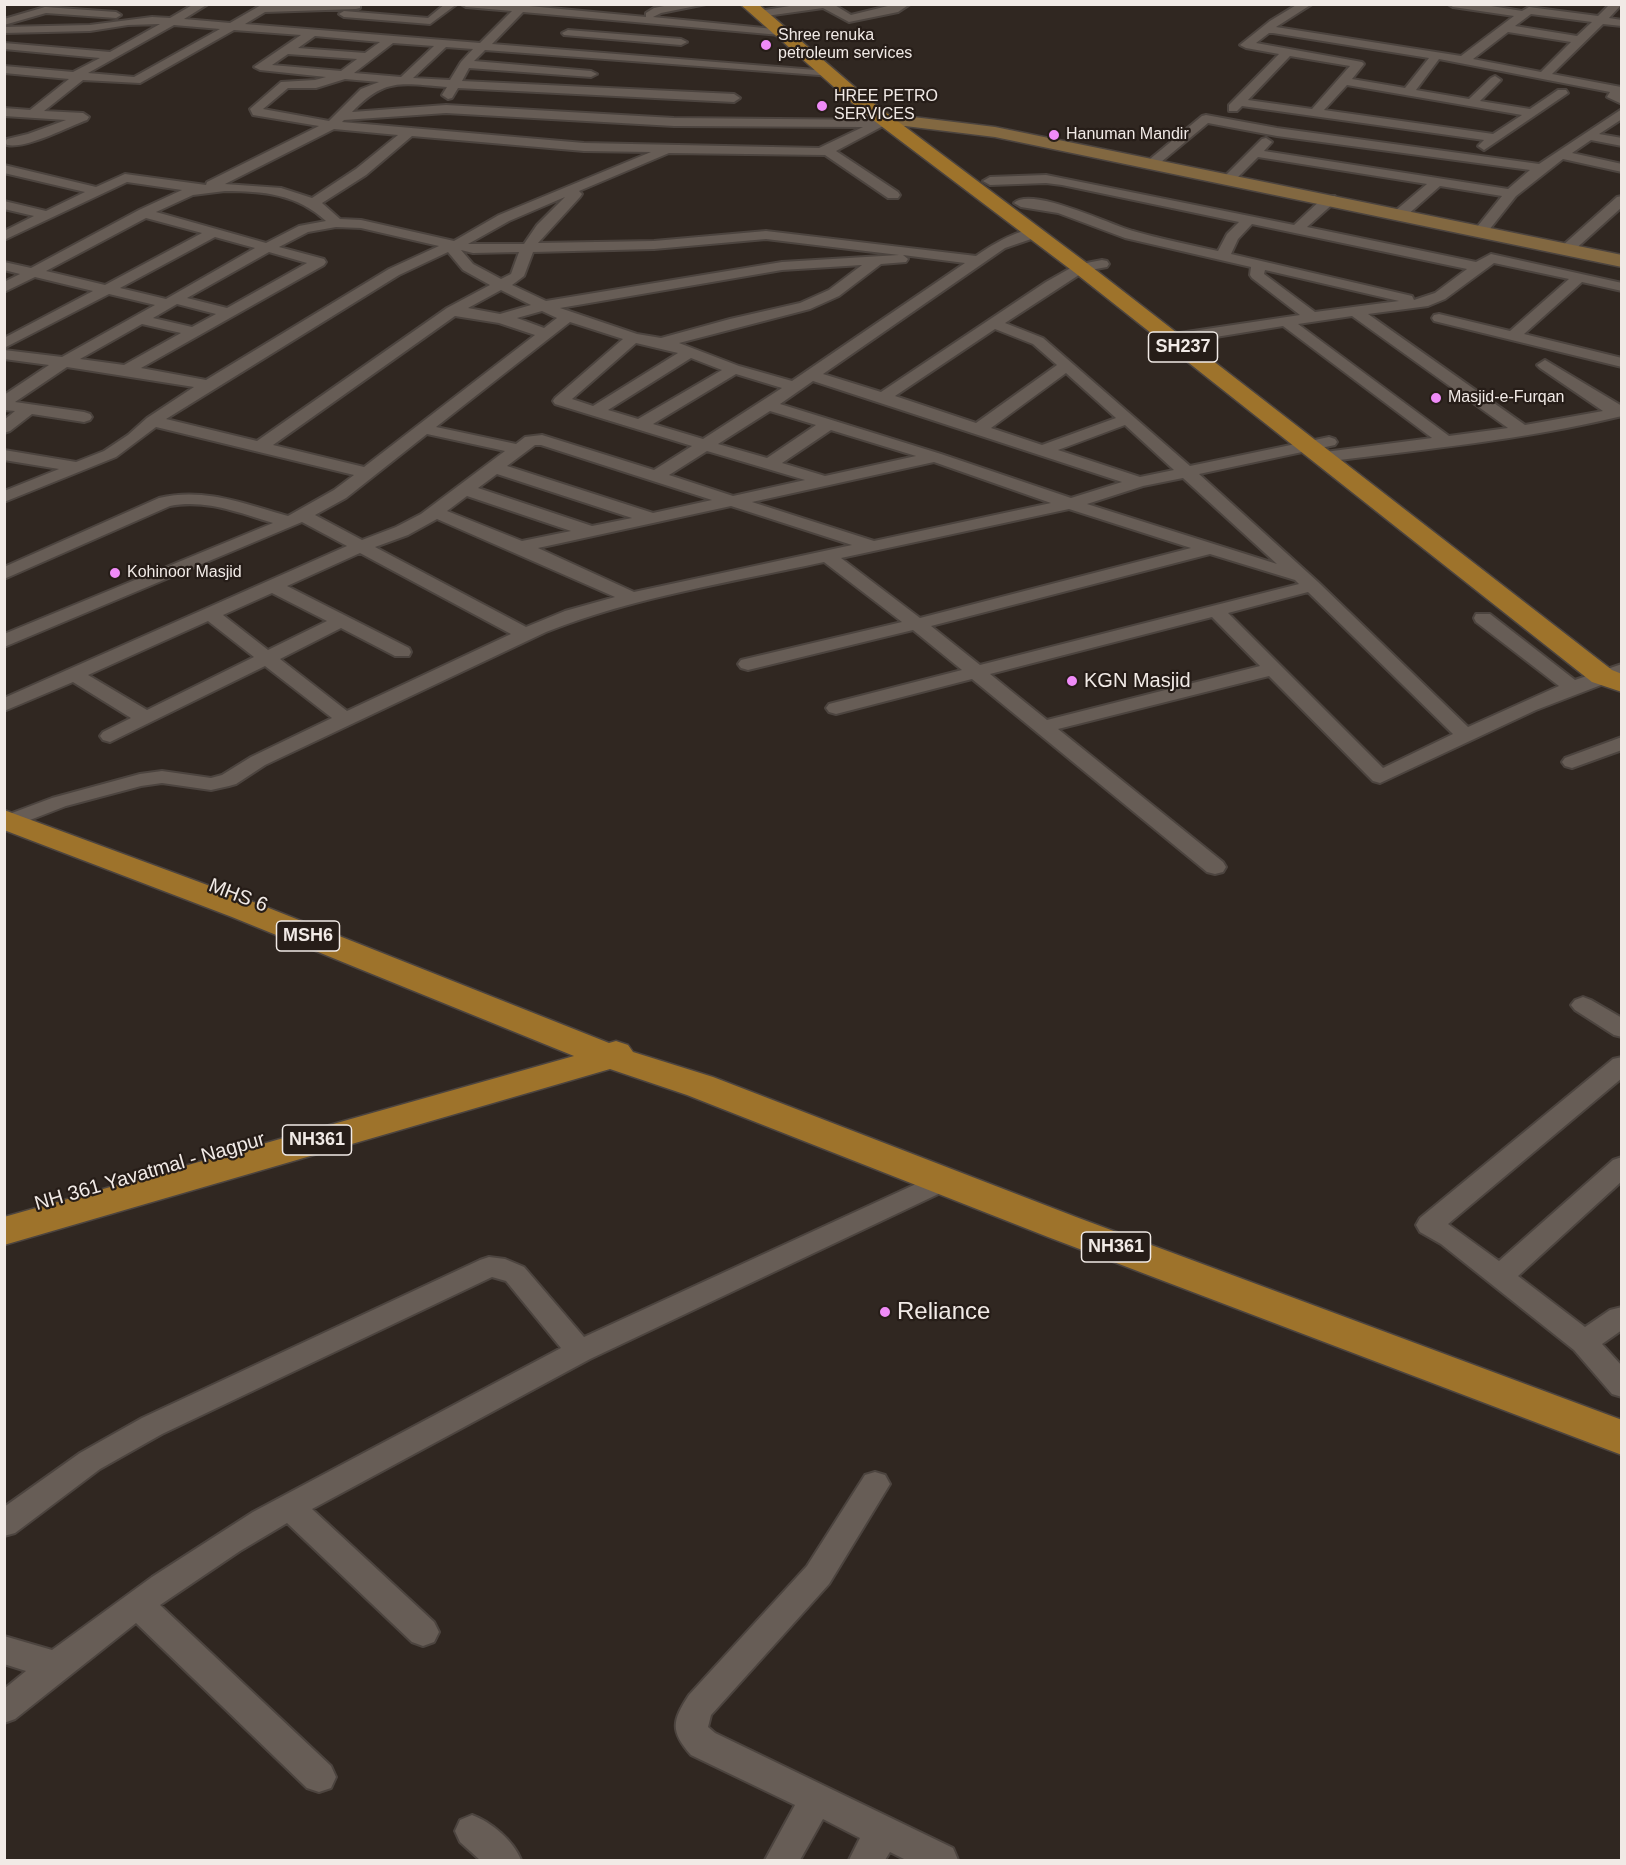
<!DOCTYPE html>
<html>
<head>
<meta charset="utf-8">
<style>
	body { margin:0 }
	#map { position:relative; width:1626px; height:1865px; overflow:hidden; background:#302721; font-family:Helvetica,sans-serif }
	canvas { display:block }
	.frame { position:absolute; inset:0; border:6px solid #f1eae6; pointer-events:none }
</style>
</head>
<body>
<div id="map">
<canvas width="1626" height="1865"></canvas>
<div class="frame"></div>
</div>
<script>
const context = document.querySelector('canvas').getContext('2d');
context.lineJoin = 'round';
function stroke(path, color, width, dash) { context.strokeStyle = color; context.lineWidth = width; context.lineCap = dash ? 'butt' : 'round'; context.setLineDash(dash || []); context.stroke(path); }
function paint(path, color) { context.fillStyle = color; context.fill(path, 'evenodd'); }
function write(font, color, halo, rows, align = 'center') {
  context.font = font + ' Helvetica,sans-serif'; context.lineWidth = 4.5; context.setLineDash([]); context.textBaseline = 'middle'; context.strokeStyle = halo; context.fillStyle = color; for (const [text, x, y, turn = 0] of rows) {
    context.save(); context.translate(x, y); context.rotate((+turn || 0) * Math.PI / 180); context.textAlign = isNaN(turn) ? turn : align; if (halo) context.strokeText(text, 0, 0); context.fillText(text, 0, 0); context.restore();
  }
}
const street = new Path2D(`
	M194,4H208L184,19L230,23L263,4H360V8L356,9L265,12L245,24L480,43L512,11L466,7L461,4H508L646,17V13L654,8L674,4H706L661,13L653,17L784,30L786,32L780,35L523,12L492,44L828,71L832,72V76L485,50L474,61L591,71L597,74L591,77L469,68L462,81L734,94L740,98L734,102L458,88L452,98L448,99L442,95L447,87C401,84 386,77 352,112L446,105L674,118L883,120V126L836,151L898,192L900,195L898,198H888L825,155L669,153L579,191L582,194L580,197L538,243L654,241L766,231L976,256C990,246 1022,226 1040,230L1042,233L1040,236L1005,248L823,374L881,392L1046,282L1076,265L1102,260L1107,261L1109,264L1107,267L1085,271L1005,323L1043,338L1190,466L1329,437L1335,439L1337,442L1335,445L1199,474L1318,582L1468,727L1559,686L1476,622L1474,618L1476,614H1490L1575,680L1622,664V677L1536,710L1380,783L1373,781L1269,676L1058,729L1223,862L1226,867L1223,872L1215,874L1207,872L972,679L836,714L829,712L826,708L829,704L962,670L913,630L748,670L741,668L738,664L741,660L902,622L824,562C731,582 634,597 546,632L265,765L236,784L229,786L211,790L162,783L141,786L66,806L17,825L4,826V816L52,798L140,774L162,771L211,778L222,775L251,757L332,718L265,666L110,742L103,740L100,736L103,732L131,718L73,682L4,711V698L347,546L302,522L4,647V634L273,523C239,513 206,499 170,506L4,579V567L159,498C204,487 245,504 288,516L334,490L354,475L156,427L116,457L4,502V491L59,469L4,460V450L76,462L104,451L128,435L147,418L194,387L67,367L15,402L84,412L90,414L92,417L90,420L84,422L32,414L10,431L4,433V420L15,411L4,410V395L49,365L4,359V350L62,357L155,305L109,294L4,348V338L93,291L35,277L4,292V282L20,274L4,270V262L31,268L139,210L182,190L127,182L4,240V231L34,216L4,209V201L46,211L85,192L4,173V165L96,187L125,174L206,185L207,182L319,126L253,115L250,109L281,82L315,80L326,77L260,70L254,67L301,35L234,30L140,83L83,80L44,111L83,113L89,117L87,120C67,127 27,149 7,145L5,142L7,139L28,134L66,120L4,116V108L30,110L69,79L4,73V66L73,72L100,58L4,49V43L110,52L160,24L128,25L90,31L4,33V27L90,25L152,17L170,18ZM174,25L220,29L134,77L88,73ZM315,36L380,42L365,53L298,48ZM393,43L434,46L401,77L354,73ZM446,47L473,49L461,62L450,80L413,78ZM288,54L357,59L341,71L272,65ZM345,79L379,82L361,89L329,121L263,109L288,88H316ZM446,113L674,126L863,127L819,148L584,143L342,122L344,120ZM334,129L398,135L356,169L312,198L281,188L225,184ZM412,136L584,151L651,152L499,215L454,241L361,220L340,219L322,203L366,175ZM225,191C263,191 297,194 326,221L299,226L266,243L156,212L193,195ZM565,197L537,225L524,244H468L509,221ZM146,218L202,233L105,285L46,271ZM336,227L361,228L439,246L389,269L206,380L141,368L324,265L326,262L324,259L279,247L308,232ZM215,237L255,248L166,299L120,288ZM766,239L899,255L782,262L546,301L512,285L524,276L533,252L654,249ZM461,250L473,253L519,252L511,274L501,279L473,264ZM269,252L307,263L227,308L187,298ZM448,252L463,270L490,285L447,308L257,441L166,419L399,275ZM903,255L965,263L792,381L739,366L679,343L810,309L839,296L881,264L906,262L908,259ZM862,265L829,290L800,303L730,319L661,338L637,334L560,308L782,270ZM501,290L531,305L500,314L468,308ZM177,304L216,314L192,327L153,318ZM542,311L557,318L544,328L517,318ZM455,316L499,323L535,335L364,467L273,445ZM570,322L623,339L555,398L553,401L555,404L692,446L654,470L542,435L525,437L516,444L436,427ZM142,324L181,333L124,365L80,359ZM995,329L1033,344L1057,365L976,423L895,396ZM636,343L678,353L593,406L572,399ZM691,358L722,370L638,419L608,410ZM1066,373L1116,418L1042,445L991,428ZM736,374L782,388L703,439L653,424ZM813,381L1122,482L1071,498L941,454L780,404ZM770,411L816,425L767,458L718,444ZM1125,425L1174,470L1140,477L1058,450ZM831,430L916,456L825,476L782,463ZM427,434L505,451L421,514L396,527L362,540L315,515L346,498ZM535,445H541L712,500L653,513L507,466ZM707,451L805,480L733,496L669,475ZM934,462L1051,503L874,541L752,502ZM497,474L632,518L592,526L478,488ZM1183,478L1277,564L1087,504L1143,486ZM467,496L571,531L522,541L447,511ZM731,506L852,545L634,592L538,548ZM1069,509L1191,548L920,618L841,558ZM437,519L615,597L565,611L526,627L375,547L408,535ZM360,553L511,634L347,711L280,659L341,628L395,656H409L411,652L409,648L287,586ZM1210,554L1295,580L1299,584L980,665L931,626ZM1308,592L1453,734L1383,768L1228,613ZM272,593L327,621L268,650L223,615ZM1212,617L1260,666L1047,720L990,674ZM208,621L254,657L147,710L88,675Z
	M445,4H457L430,24L344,17L339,14L344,11L428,18Z
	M802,4H833L851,15L896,4H910L898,12L849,22L823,8L759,17L754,14L759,11Z
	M1298,4H1312L1276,27L1461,56L1514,16L1453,7L1448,4H1479L1522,11L1529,7L1598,16L1610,4H1622L1609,18L1622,20V26L1603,24L1552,74L1621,87L1622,104L1607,97L1610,92L1439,59L1416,90L1469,99L1491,78L1495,76L1501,80L1480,101L1530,109L1558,90H1566L1568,93L1484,150L1478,146L1484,140L1242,106L1237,111H1229V105L1279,54L1246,48L1240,45L1270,21ZM1531,14L1592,22L1577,36L1515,26ZM1508,32L1571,42L1541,72L1473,59ZM1269,33H1273L1429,58L1405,88L1352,79L1364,64L1362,62L1256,43ZM1290,56L1350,66L1312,109L1248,100ZM1347,85L1522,115L1493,134L1324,110Z
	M45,7L116,12L121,15L116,18L46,13L4,25V19Z
	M568,30L681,39L687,42L681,45L564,35L562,33Z
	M1622,109V119L1599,134L1622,138V146L1591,140L1572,153L1622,164V172L1563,159L1516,196L1485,235L1480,236L1473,232L1502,196L1440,186L1405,217L1400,218L1393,214L1395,211L1427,184L1258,157L1233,182H1223L1222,179L1262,139L1266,138L1272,142L1264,151L1508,189L1530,170L1277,136L1208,123L1155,167L1150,168L1144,164L1202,116L1206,115L1277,128L1539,164Z
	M1046,175L1294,225L1325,196H1335L1337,199L1335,202L1307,227L1476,262L1491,254L1622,283V291L1582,282L1524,334L1622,358V367L1434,321L1432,318L1434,315L1439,314L1510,331L1569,279L1494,263L1445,299L1428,306L1368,314L1525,425L1603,411L1540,368L1537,365L1545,360L1622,406V416C1524,440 1424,449 1325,462L1319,460L1317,457L1325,452L1432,438L1283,326L1173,344L1168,342L1165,339L1173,334L1300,315L1252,278L1250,275L1251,267L1125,238L1058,213L1021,207L1014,203C1031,186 1111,225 1133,231C1161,239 1190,245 1218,251L1227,234L1239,222L1062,185L1046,183L990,185L983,181L990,177ZM1252,224L1467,269L1435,293L1414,300L1412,296L1231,254L1238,239ZM1265,270L1399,301L1315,312L1264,274ZM1352,316L1508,428L1449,436L1298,324Z
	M1622,196V207L1571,253H1561L1559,250L1561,247L1617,197Z
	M1622,737V750L1572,768L1565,766L1562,762L1565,758Z
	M1583,997L1591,1000L1622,1018V1037L1614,1035L1575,1010L1571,1005L1575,1000Z
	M1622,1057V1078L1448,1224L1499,1261L1613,1160L1622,1157V1181L1518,1276L1585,1327L1610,1310L1622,1307V1330L1602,1344L1622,1366V1397L1612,1394L1574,1350L1441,1244L1420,1232L1416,1225L1420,1218L1613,1059Z
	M942,1172L951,1174L955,1181L951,1188L590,1359L312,1509L434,1622L439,1632L434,1642L423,1646L412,1642L287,1523L240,1551L160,1605L331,1766L336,1777L331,1788L319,1792L307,1788L136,1623L15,1719L4,1723V1689L26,1671L4,1664V1636L52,1650L152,1577L253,1512L561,1348L506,1281L492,1277L162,1434L100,1469L15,1533L4,1536V1507L80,1453L142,1418L480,1260L489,1257L505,1259L524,1267L584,1337Z
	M875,1472L885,1475L890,1484L829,1584L711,1715L708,1727L715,1733L953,1848L958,1860H906L890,1852L885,1860H849L860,1838L823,1819L800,1860H765L795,1805L691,1755C670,1731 672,1721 689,1695L807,1566L865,1475Z
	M472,1815C491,1822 514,1841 521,1860H480L460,1842L455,1831L460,1820Z`);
const secondary = new Path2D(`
	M905,116L995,127L1622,255V267L995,137L905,126L883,127L880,123L883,119Z`);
const primary = new Path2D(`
	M740,4H758L872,102L1088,264L1612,670L1622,674V692L1592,682L1074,272L860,110Z
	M4,810L256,903L609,1043L616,1041L628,1045L633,1052L713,1077L1076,1217L1622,1420V1455L1048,1237L687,1095L610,1069L4,1245V1217L574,1056L232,917L4,830Z`);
const markers = [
	[766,45,6,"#ef8bf7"],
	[822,106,6,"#ef8bf7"],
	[1054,135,6,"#ef8bf7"],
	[1436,398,6,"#ef8bf7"],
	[115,573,6,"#ef8bf7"],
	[1072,681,6,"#ef8bf7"],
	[885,1312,6,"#ef8bf7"]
];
const farPoinames = [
	["Shree renuka",778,36],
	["petroleum services",778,54],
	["HREE PETRO",834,97],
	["SERVICES",834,115],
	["Hanuman Mandir",1066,135],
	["Masjid-e-Furqan",1448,398],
	["Kohinoor Masjid",127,573]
];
const shields = [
	[1183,347,69],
	[308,936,63],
	[317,1140,69],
	[1116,1247,69]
];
const shieldNames = [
	["SH237",1183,347],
	["MSH6",308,936],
	["NH361",317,1140],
	["NH361",1116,1247]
];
const poiNames = [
	["KGN Masjid",1084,681]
];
const streetNames = [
	["MHS 6",238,896,21],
	["NH 361 Yavatmal - Nagpur",150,1172,-16]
];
const nearPoinames = [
	["Reliance",897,1312]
];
stroke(street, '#4c443f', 4);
stroke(secondary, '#4c443f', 3);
stroke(primary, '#4c443f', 3);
paint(street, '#675d56');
paint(secondary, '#826841');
paint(primary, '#9e732b');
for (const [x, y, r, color] of markers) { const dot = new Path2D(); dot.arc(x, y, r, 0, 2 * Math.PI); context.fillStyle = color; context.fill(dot); stroke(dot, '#261d18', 2); }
write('16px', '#f1eae6', '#261d18', farPoinames, 'left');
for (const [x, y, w] of shields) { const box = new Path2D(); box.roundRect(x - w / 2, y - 15, w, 30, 4.5); context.fillStyle = '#261d18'; context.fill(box); stroke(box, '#f1eae6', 1.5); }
write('bold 18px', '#f1eae6', null, shieldNames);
write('20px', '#f1eae6', '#261d18', poiNames, 'left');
write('20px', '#f1eae6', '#261d18', streetNames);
write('24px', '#f1eae6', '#261d18', nearPoinames, 'left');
</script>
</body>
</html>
